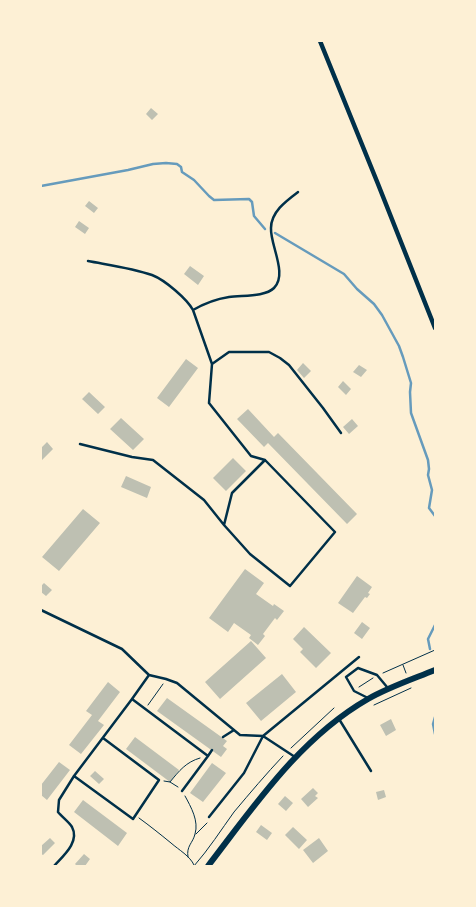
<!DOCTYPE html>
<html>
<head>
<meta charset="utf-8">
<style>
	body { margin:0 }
	#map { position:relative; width:476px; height:907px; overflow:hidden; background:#fdf0d5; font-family:"Playfair Display",serif }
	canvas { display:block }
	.frame { position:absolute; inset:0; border:42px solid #fdf0d5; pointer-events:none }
</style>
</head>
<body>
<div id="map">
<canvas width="476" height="907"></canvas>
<div class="frame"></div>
</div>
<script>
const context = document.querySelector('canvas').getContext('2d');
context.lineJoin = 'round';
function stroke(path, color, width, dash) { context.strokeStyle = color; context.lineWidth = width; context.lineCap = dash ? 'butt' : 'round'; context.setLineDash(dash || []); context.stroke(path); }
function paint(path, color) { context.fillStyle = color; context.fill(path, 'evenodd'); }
const stream = new Path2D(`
	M41,186L128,170L153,164L166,163L177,164L181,167L182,172L194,180L209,196L214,200L249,199L252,202L254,216L265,229
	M275,233L344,274L357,289L374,304L382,315L399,346L403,357L411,383L410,392L411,413L428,460L429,469L428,475L432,490L429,508L435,516
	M430,649L428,639L435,625
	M435,717L433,724L435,734`);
const building = new Path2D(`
	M151,108L158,114L152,120L146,114Z
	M89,201L98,208L94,213L85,206Z
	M79,221L89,228L85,234L75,227Z
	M190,266L204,276L198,285L184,274Z
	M186,359L198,368L169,407L157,398Z
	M303,363L311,371L304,378L297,370Z
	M359,365L367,370L361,377L353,372Z
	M343,381L351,389L346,395L338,387Z
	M89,392L105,407L98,414L82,399Z
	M248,409L274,437L278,433L357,514L347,524L268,443L264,447L237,419Z
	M121,418L144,439L133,450L110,429Z
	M352,419L358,426L349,434L343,427Z
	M47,442L53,449L41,461V448Z
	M233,458L246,471L226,491L213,478Z
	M126,476L151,487L147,498L121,487Z
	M83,509L100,523L59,571L42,557Z
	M245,569L264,583L256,594L273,606L274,604L284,611L277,620L275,618L263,634L265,636L258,645L249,638L251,635L234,623L228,632L209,618Z
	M357,576L372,587L368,593L370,594L367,598L365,597L353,613L338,603Z
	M44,583L52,590L46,596L41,592V586Z
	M362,622L370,628L362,639L354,633Z
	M304,627L331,653L316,668L300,652L303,649L293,639Z
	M251,641L266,658L220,699L205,682Z
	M282,674L296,692L261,721L246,703Z
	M108,682L120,692L98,721L104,725L81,754L69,745L92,715L86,711Z
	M167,698L227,741L223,746L227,749L221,757L157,711Z
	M391,719L396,730L386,736L380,725Z
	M135,737L179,770L170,782L126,749Z
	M59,762L70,770L47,800L41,795V785Z
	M212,763L226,773L203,802L190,793Z
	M95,771L104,779L99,784L90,776Z
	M313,788L318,793L315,796L318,798L308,807L301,799Z
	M384,790L386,797L378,800L376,792Z
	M285,796L293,803L286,811L278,804Z
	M83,800L127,833L118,846L74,812Z
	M261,825L272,833L267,840L256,832Z
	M293,827L307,840L299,849L285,835Z
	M50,838L55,843L43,855L41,854V846Z
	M319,838L328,851L313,863L303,850Z
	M84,854L90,859L85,866H77L75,864Z`);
const path = new Path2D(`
	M403,665L406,673
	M383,673L435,650
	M359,687L373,678
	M148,705L163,684
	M374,705L411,688
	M291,748L334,708
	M164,781L170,782C179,771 186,762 200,758
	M170,782L178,787
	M185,796C191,807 199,821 195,834C193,843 186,846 188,857
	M139,818C150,826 160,834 171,843C179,850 190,856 194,865
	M196,834L207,823
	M194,866C209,849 221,830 234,812C250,793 266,774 283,756`);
const service = new Path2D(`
	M88,261C109,265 132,268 152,275C165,280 187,299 193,310
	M212,364L229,352H269L280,358L289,365L323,408L341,433
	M80,444L132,457L153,460L204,500L224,525
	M265,460L232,493L224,525L250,554L290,586L335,532L265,460L251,456L209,403L212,364L193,310C205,303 216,299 229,297C242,295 265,297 274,288C288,274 270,245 271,228C271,212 286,201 298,192
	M41,610L122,649L149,675L166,679L177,683L240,735L263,736L295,757
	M149,675L132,699L208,756L212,750
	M368,698L354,691L346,677L358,668L377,675L387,687
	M339,719L371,771
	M223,737L234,730
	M74,776L133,819L159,780L103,738
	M182,791L208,756
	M209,817L244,773L263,736L359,657
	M54,866C63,856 80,842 72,827C69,822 62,817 58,812L59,800L74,776L132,699`);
const minor = new Path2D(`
	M320,41L378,184L435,328`);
const secondary = new Path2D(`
	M208,866C255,805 300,738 368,699C389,687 413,679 435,670`);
stroke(stream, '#669bbc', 2.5);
paint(building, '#bec0b2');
stroke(path, '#003049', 1);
stroke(service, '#003049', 2.5);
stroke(minor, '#003049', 4.5);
stroke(secondary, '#003049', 6);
</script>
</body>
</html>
